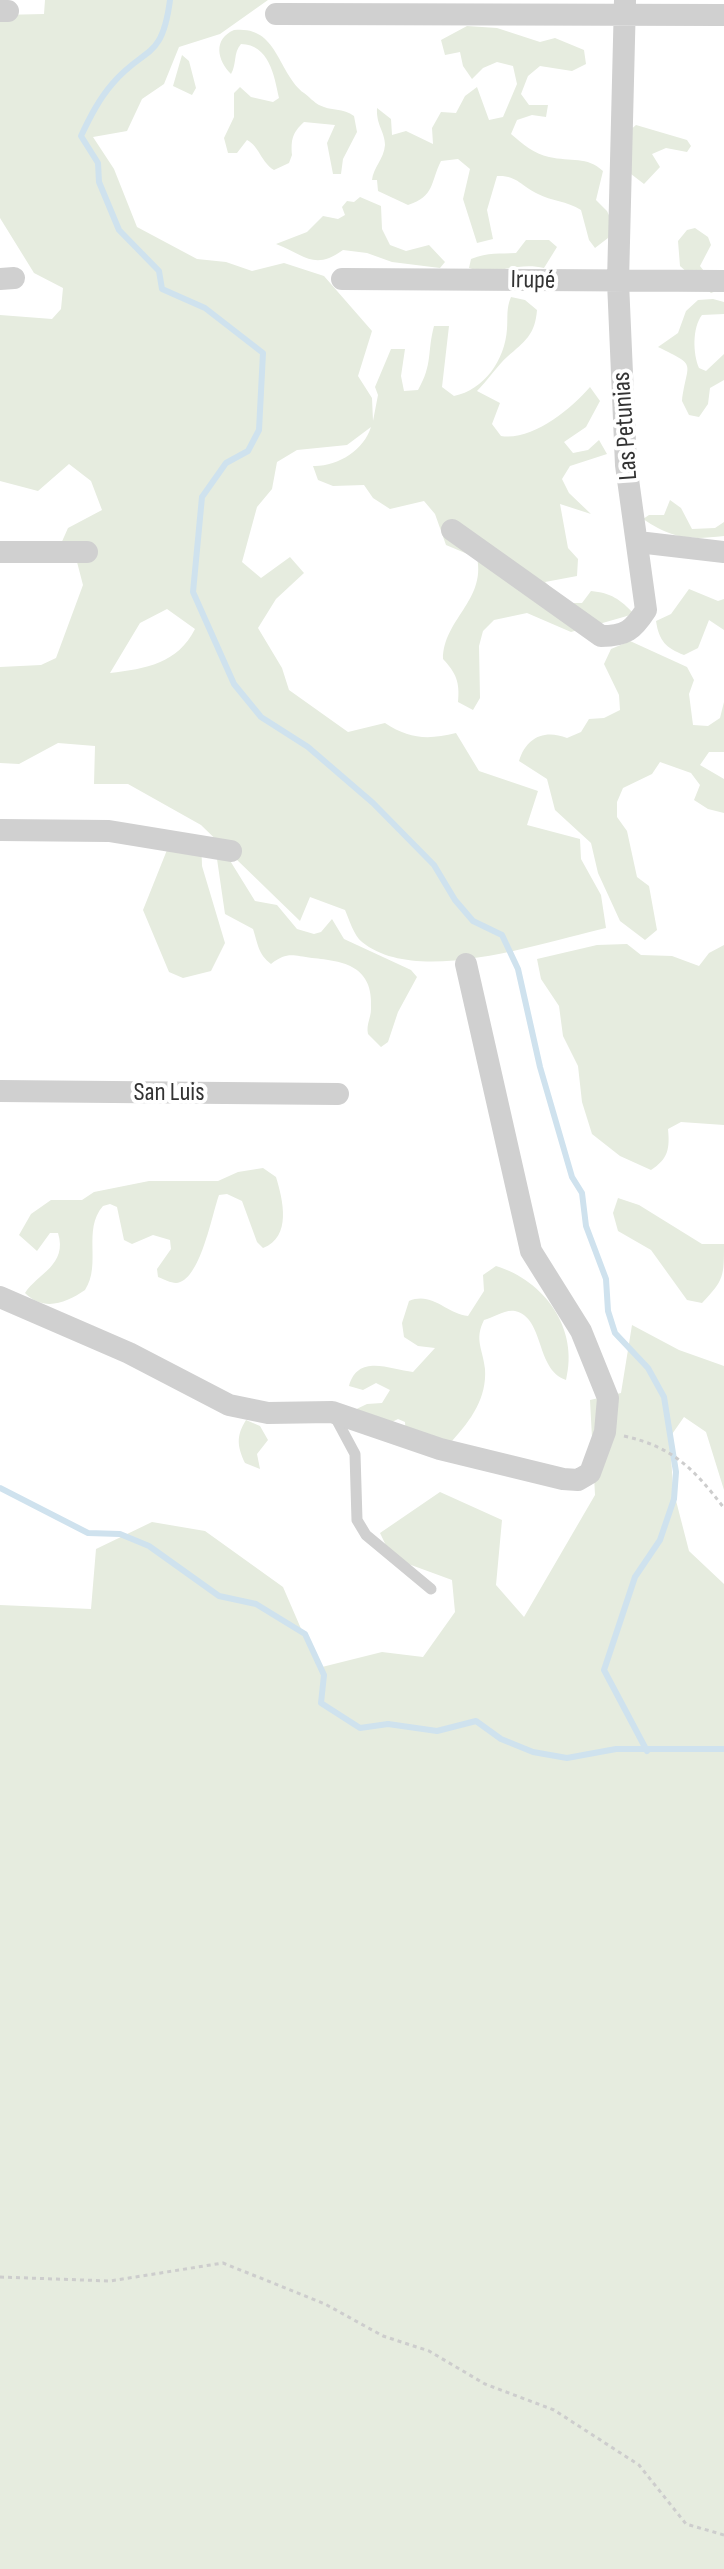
<!DOCTYPE html>
<html>
<head>
<meta charset="utf-8">
<style>
	body { margin:0 }
	canvas { display:block; background:#fff }
</style>
</head>
<body>
<canvas width="724" height="2569"></canvas>
<script>
const context = document.querySelector('canvas').getContext('2d');
context.lineJoin = 'round';
function paint(path, color) { context.fillStyle = color; context.fill(path, 'evenodd'); }
function stroke(path, color, width, dash) { context.strokeStyle = color; context.lineWidth = width; context.lineCap = dash ? 'butt' : 'round'; context.setLineDash(dash || []); context.stroke(path); }
function write(font, color, halo, rows, align = 'center') {
  context.font = font + ' "Sofia Sans Condensed",sans-serif'; context.lineWidth = 8; context.setLineDash([]); context.textBaseline = 'middle'; context.strokeStyle = halo; context.fillStyle = color; for (const [text, x, y, turn = 0] of rows) {
    context.save(); context.translate(x, y); context.rotate((+turn || 0) * Math.PI / 180); context.textAlign = isNaN(turn) ? turn : align; if (halo) context.strokeText(text, 0, 0); context.fillText(text, 0, 0); context.restore();
  }
}
const green = new Path2D(`
	M45,0H268L220,34L179,47L164,84L142,99L127,131L93,137L114,169L137,227L197,259L226,262L252,271L284,263L324,276L372,331L358,376L372,398L373,421L378,395L375,387L391,349H405L401,376L404,391L418,390C433,364 427,352 434,326H449L442,387L454,396C484,390 505,360 507,329C508,316 506,309 511,297L525,300L537,310C535,335 525,341 507,357C499,364 486,382 477,391L500,403L492,424L501,436C532,441 570,410 590,387L600,401L586,427L564,442L573,453L588,450L599,440L607,454L570,466L562,479L569,493L591,514L560,504L568,548L578,559L577,576L545,582L567,603H582L591,591C611,593 620,599 634,614L571,632L527,613L494,620L483,631L479,646L480,698L473,710L458,702C460,682 456,673 443,659C443,620 486,600 477,558L446,545L435,514L424,501L390,509L373,498L364,485L333,486L318,480L313,466C337,467 364,450 371,427L347,445L297,450L277,462L272,489L257,507L242,562L261,578L290,557L304,573L276,599L258,628L282,668L289,690L348,732L385,723C409,739 428,740 456,733L479,771L538,791L527,825L580,839L581,859L601,895L606,928C543,942 417,987 362,942C354,936 349,919 345,910L310,897L300,921L201,825L128,784H94L95,746L58,743L19,764L0,763V667L41,665L56,658L83,585L77,562L56,555L68,528L102,510L91,481L69,464L38,491L0,481V315L52,319L61,309L63,288L34,273L0,218V15L44,14ZM167,609L195,629C178,663 146,669 110,673L140,623Z
	M467,26L497,28L540,42L555,38L584,50L586,64L572,71L540,66L528,76L521,94L529,105H548L546,117L532,115L517,120L511,134C523,144 534,154 549,157C571,162 587,156 603,171L596,200L607,211L613,224L608,238L595,248L589,240L581,210C567,201 551,201 538,194C521,186 517,175 497,176L487,210L493,239L477,243L463,199L470,169L458,159L441,161C430,183 435,196 408,205L378,191L377,180H372C373,168 384,159 385,145C385,132 376,125 377,108L391,119L392,135L406,131L433,144L432,128L441,112L456,113L465,96L477,87L489,120L503,117L517,84L513,66L497,62L483,68L472,79L463,66L460,52L445,55L441,40Z
	M234,30C278,25 277,72 304,93C308,96 315,103 319,105C330,111 344,108 354,116L357,132L343,159L341,174H333L327,143L335,125L304,122C292,133 291,140 292,155L289,163L274,170C261,162 259,146 247,140L237,153H228L224,138L234,117V93L240,87L251,97L273,102L279,98C274,74 269,45 241,44C233,53 237,64 231,74C217,60 213,39 234,30Z
	M182,55L189,61L196,88L192,95L173,86Z
	M636,125L687,140L691,146L687,152L666,148L652,154L660,167L644,184L631,174L629,131Z
	M360,197L381,206L382,229L390,245L406,251L429,245L445,262L440,268L392,262L367,253L343,250C314,271 305,255 276,244L307,232L323,216L338,219L345,215L342,207L347,201L354,202Z
	M695,228L708,237L711,245L700,266L719,290L711,293L680,266L678,241L687,230Z
	M526,240H549L557,247L544,268C517,261 493,277 469,268L471,259C489,252 499,254 516,253Z
	M713,299L724,302V314L702,315C692,328 693,354 699,368L706,371L724,354V380L710,388L708,404L699,417L689,415L682,401C687,361 699,367 658,347L678,333L686,311L698,300Z
	M670,500L681,508L692,529L715,528L724,522V536C689,540 673,539 643,519L649,515H664Z
	M689,589L718,601L724,599V630L709,620L698,648L684,655C666,648 659,641 656,621L671,614Z
	M630,641L687,667L694,680L689,694L693,725L708,726L720,718L724,702V752H709L700,765L724,779V813L708,809L694,800L700,785L691,773L660,762L652,774L623,788L617,802V817L627,831L637,877L649,886L657,930L645,940L620,921L598,873L591,843L555,810L547,779L519,761C526,737 545,729 567,738L581,732L589,719L604,718L620,710L619,695L604,664L611,649Z
	M201,836L202,866L225,943L211,971L183,978L169,972L143,910L167,850Z
	M217,859H229L255,901L277,905L297,929L314,934L321,932L332,919L344,939L411,970L417,977L398,1012L388,1042L381,1047L368,1034C366,1024 371,1018 371,1009C374,966 344,961 312,958C293,956 288,951 271,964C258,954 258,944 253,929L225,914Z
	M627,944L641,955L672,956L699,966L709,953L724,945V1125L681,1122L668,1129C670,1149 668,1159 651,1170L620,1156L592,1134L582,1102L578,1066L563,1036L559,1006L541,979L537,959L597,945Z
	M263,1168L276,1177C283,1200 292,1237 263,1248L257,1242L242,1201L227,1194L219,1195C212,1214 200,1282 176,1283C171,1283 163,1279 158,1277L157,1269L171,1249L170,1240L153,1235L132,1244L124,1240L117,1207L110,1204L103,1206C82,1230 102,1264 85,1290C66,1303 44,1312 25,1293C37,1274 68,1265 58,1233H50L37,1251L19,1235L31,1214L51,1200H82L94,1192L149,1181H218L238,1172Z
	M618,1198L639,1205L702,1244H724C724,1277 724,1280 702,1303L687,1300L651,1250L618,1231L613,1213Z
	M496,1266C545,1281 579,1329 566,1380C535,1369 545,1318 515,1311C505,1309 493,1318 484,1320C474,1340 483,1349 485,1369C487,1398 471,1420 452,1441L406,1438L405,1422L398,1419L384,1426L346,1414L367,1404L382,1403L390,1390L376,1383L363,1390L349,1386C358,1353 391,1370 413,1372L435,1348L418,1346L404,1337L402,1323L409,1301C432,1291 447,1314 468,1316L484,1291L483,1275Z
	M632,1325L679,1350L724,1366V1490L706,1432L684,1417L670,1437L673,1489L689,1551L724,1584V2569H0V1605L91,1609L96,1549L152,1522L205,1531L283,1587L318,1668L382,1652L423,1657L455,1612L452,1580L392,1558L380,1533L440,1492L502,1520L496,1585L524,1617L595,1495L590,1400L621,1393Z
	M246,1420L260,1426L268,1440L257,1454L260,1469L245,1463C237,1446 236,1436 246,1420Z`);
const stream = new Path2D(`
	M170,0C162,61 145,46 113,83C99,99 90,117 81,136L98,163L99,182L119,230L159,271L162,289L205,308L263,353L259,430L248,451L226,463L202,497L193,592L234,684L261,717L308,747L373,803L434,865L455,900L473,921L502,935L518,969L540,1067L572,1177L582,1193L586,1226L606,1279L608,1311L615,1333L648,1368L664,1397L676,1472L674,1499L660,1540L635,1577L604,1670L647,1751
	M0,1488L88,1533L120,1534L149,1546L219,1596L256,1604L305,1634L324,1675L321,1703L360,1728L388,1724L437,1731L476,1721L501,1739L533,1752L567,1758L616,1749H724`);
const path = new Path2D(`
	M624,1436C673,1447 694,1469 724,1508
	M0,2277L110,2281L223,2263L325,2304L383,2336L429,2351L485,2384L554,2410L639,2465L686,2524L724,2535`);
const lane = new Path2D(`
	M333,1413L355,1454L357,1520L366,1535L431,1589`);
const street = new Path2D(`
	M0,11H8
	M276,14L724,15
	M0,279L14,278
	M342,279L724,281
	M452,530L601,636C626,636 633,630 646,610L626,465L618,282L625,0
	M638,542L724,552
	M0,552H87
	M0,830L109,831L231,851
	M0,1091L338,1094
	M0,1297L129,1353L229,1405L268,1413L332,1412L440,1449L563,1479L578,1480L590,1473L605,1432L608,1398L581,1331L531,1251L466,964`);
const streetNames = [
	["Irupé",533,281,1],
	["Las Petunias",626,426,-94],
	["San Luis",169,1093]
];
paint(green, '#e6ecdf');
stroke(stream, '#cfe2ee', 6);
stroke(path, '#cdcdcd', 3, [4, 4]);
stroke(lane, '#d0d0d0', 11);
stroke(street, '#d0d0d0', 22);
write('26px', '#333', '#fff', streetNames);
</script>
</body>
</html>
